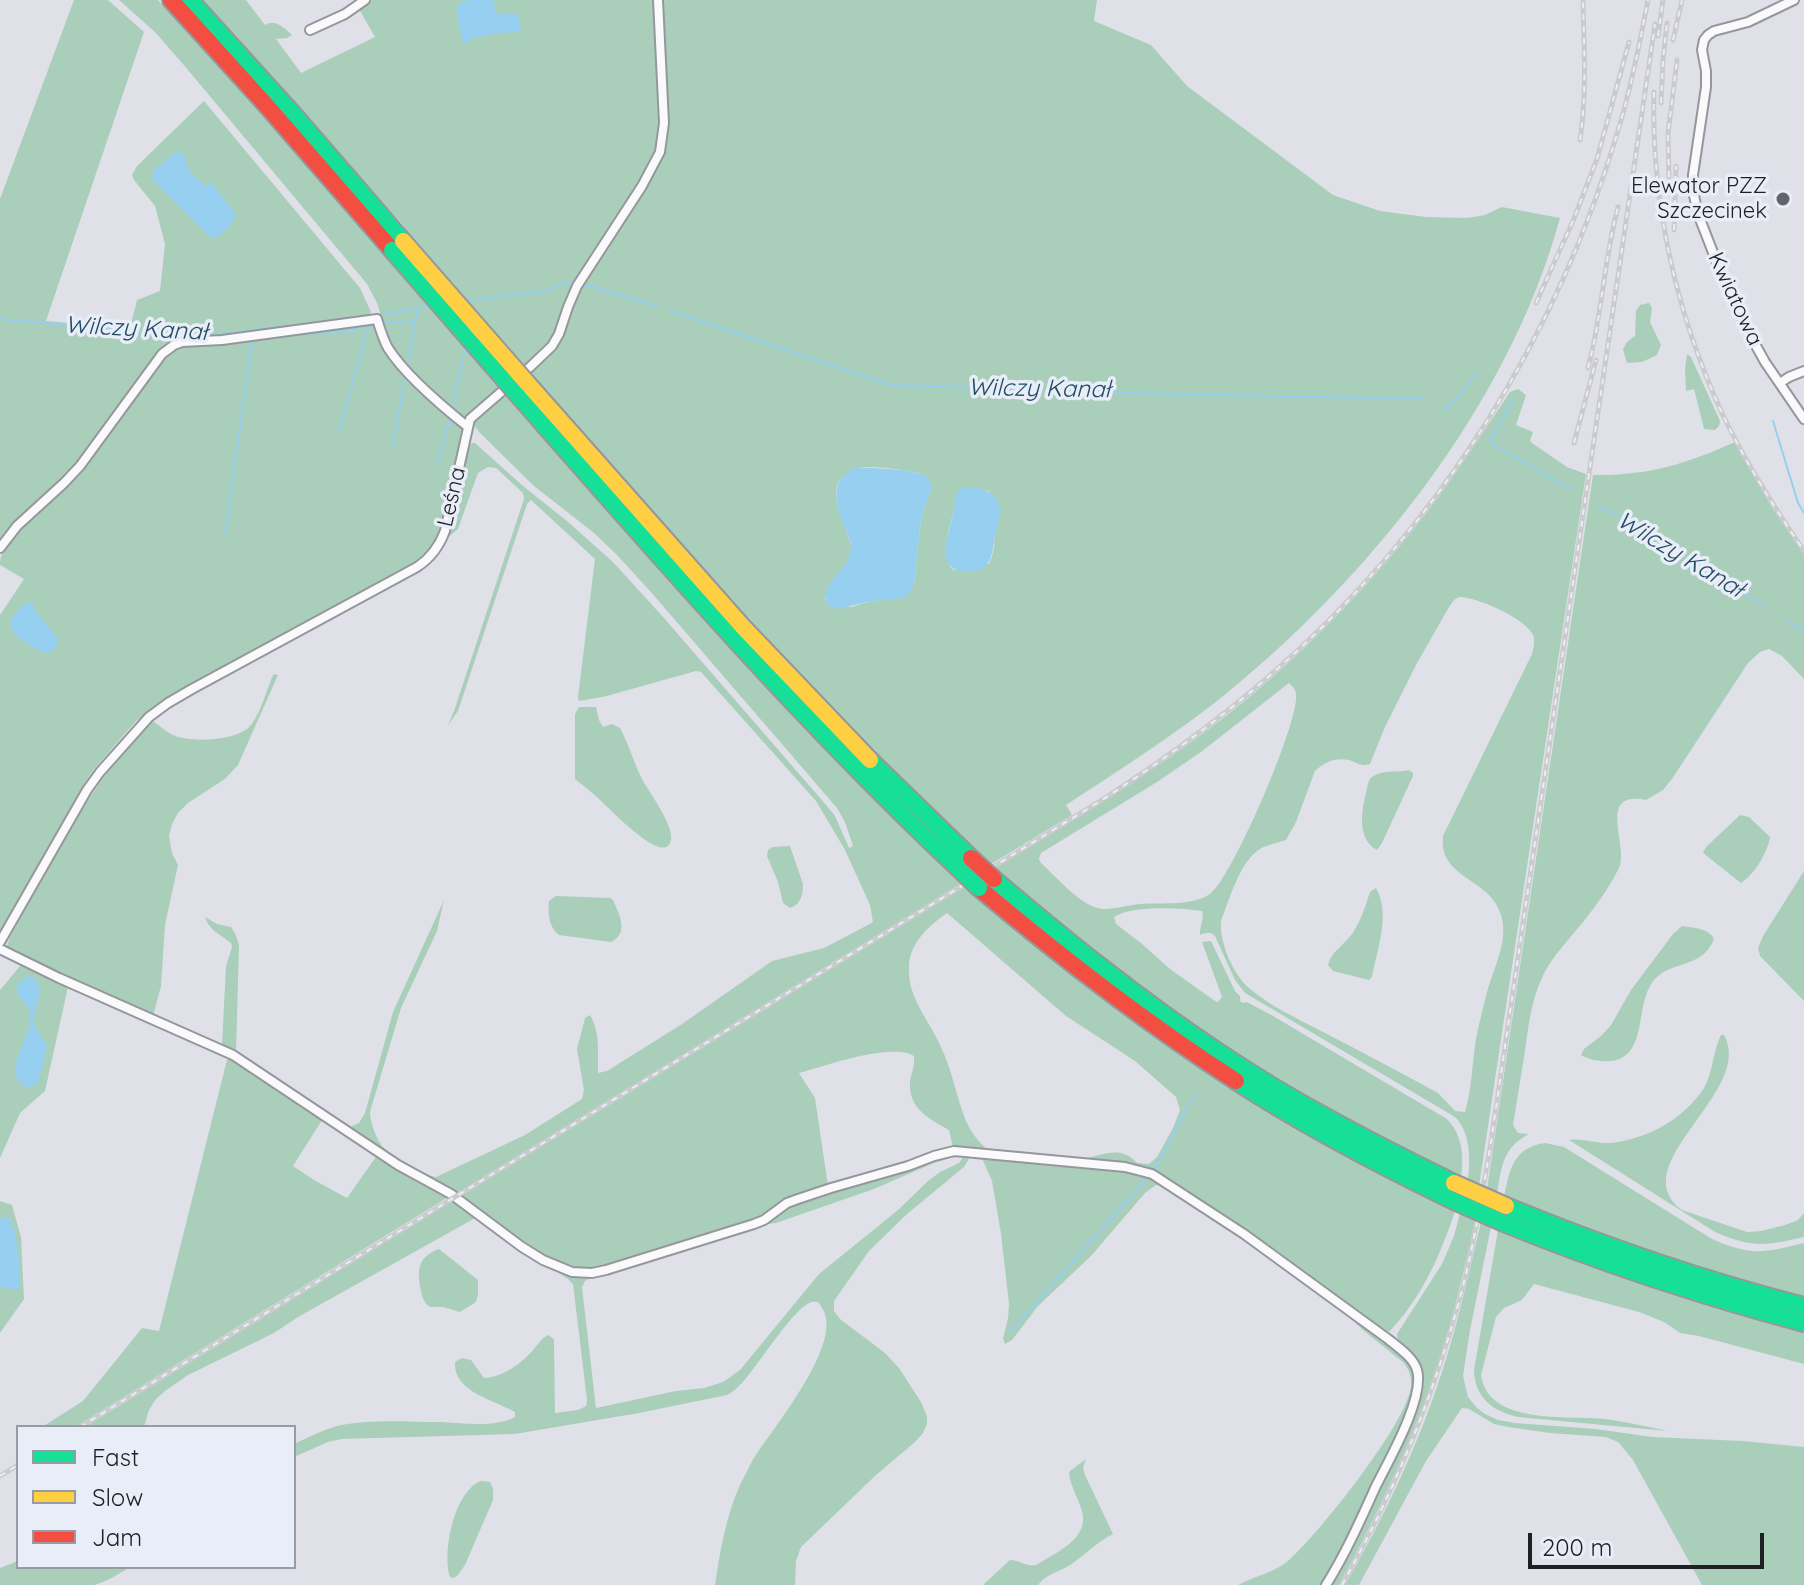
<!DOCTYPE html>
<html>
<head>
<meta charset="utf-8">
<style>
	body { margin:0 }
	#map { position:relative; width:1804px; height:1585px; overflow:hidden; background:#e0e1e8; font-family:Quicksand,sans-serif }
	canvas { display:block }
	.legend { position:absolute; left:16px; top:1425px; width:280px; height:144px; box-sizing:border-box; background:#e9edf8; border:2px solid #989ba3; margin:0; padding:10px 14px; list-style:none; font-size:24px; color:#1f2024 }
	.legend li { display:flex; align-items:center; gap:16px; height:40px }
	.legend b { width:40px; border:2px solid #989ba3 }
	.scale { position:absolute; left:1528px; top:1533px; width:236px; height:36px; box-sizing:border-box; border:4px solid #1f2024; border-top:0; padding-left:10px; font-size:24px; line-height:28px; white-space:nowrap; color:#1f2024; -webkit-text-stroke:6px #e9edf8; paint-order:stroke }
</style>
</head>
<body>
<div id="map">
<canvas width="1804" height="1585"></canvas>
<ul class="legend">
<li><b style="height:10px;background:#16e098"></b>Fast</li>
<li><b style="height:10px;background:#ffcf43"></b>Slow</li>
<li><b style="height:10px;background:#f24e42"></b>Jam</li>
</ul>
<div class="scale">200 m</div>
</div>
<script>
const context = document.querySelector('canvas').getContext('2d');
context.lineJoin = 'round';
function paint(path, color) { context.fillStyle = color; context.fill(path, 'evenodd'); }
function stroke(path, color, width, dash) { context.strokeStyle = color; context.lineWidth = width; context.lineCap = dash ? 'butt' : 'round'; context.setLineDash(dash || []); context.stroke(path); }
function write(font, color, halo, rows, align = 'center') {
  context.font = font + ' Quicksand,sans-serif'; context.lineWidth = 7; context.setLineDash([]); context.textBaseline = 'middle'; context.strokeStyle = halo; context.fillStyle = color; for (const [text, x, y, turn = 0] of rows) {
    context.save(); context.translate(x, y); context.rotate((+turn || 0) * Math.PI / 180); context.textAlign = isNaN(turn) ? turn : align; if (halo) context.strokeText(text, 0, 0); context.fillText(text, 0, 0); context.restore();
  }
}
const green = new Path2D(`
	M74,0H108L144,32L46,321L130,328L137,300L160,291L165,244L155,206L134,180L132,175L137,166L204,101L360,288L371,312L367,317L208,339L176,340C139,388 102,436 62,481C42,503 17,517 0,542V199Z
	M119,0H158L327,188L502,388L470,414L465,416L460,415L412,371L394,348L388,339L377,303L367,284L188,70L156,33Z
	M203,0H246L265,25C276,19 284,28 292,35L287,38L276,39L301,73L375,37L359,9L370,0H655L661,115L656,147L636,187L571,289L552,339L525,368L409,236L404,226L339,156L279,84Z
	M660,0H1097L1094,21L1151,45L1187,86L1333,195L1380,211L1426,217L1467,218L1485,215L1502,207L1560,218C1508,408 1365,584 1212,705C1165,741 1115,773 1066,805L1072,815L991,864C823,714 677,542 529,372L556,348L562,340L577,296L659,163L664,147ZM856,467C879,467 902,468 925,475L931,489L921,518L914,584L905,597L871,601L851,607L825,600C829,579 848,570 851,551C852,545 849,539 847,533C842,519 829,493 841,479C845,475 851,471 856,467ZM971,487L989,491C992,515 1000,541 989,564L954,570L950,567L946,555L948,532L956,503Z
	M1649,303L1652,308L1650,322L1661,345L1657,355L1642,362L1627,363L1623,349L1627,342L1635,336L1636,311L1640,305Z
	M371,324L375,327L388,355L462,428L463,431L439,538C432,550 425,558 413,566L194,682L162,701L136,721L94,769L85,782L0,933V615L24,579L0,565C0,536 63,489 83,467C103,445 118,420 135,396C148,378 159,356 180,346Z
	M1687,354L1691,357L1720,421L1719,426L1715,430L1704,429L1694,389L1686,391L1685,369Z
	M1518,389L1526,395L1516,425L1533,432L1530,441L1532,443L1567,467L1586,474L1479,1186L1468,1181C1470,1159 1471,1133 1455,1117L1245,993L1235,980L1215,936C1210,931 1206,933 1200,935C1199,927 1205,918 1202,911C1180,908 1133,905 1114,917L1116,924L1141,943L1170,969L1215,1001L1218,1002L1222,997L1202,942L1211,941L1235,991L1240,996V1001L1243,1003L1247,1002L1273,1016L1447,1119C1463,1136 1464,1156 1461,1178L1364,1129L1221,1044L1105,960L1060,925L995,868C1079,816 1165,766 1242,703C1310,647 1373,582 1427,512C1457,473 1483,432 1510,392ZM1459,597C1477,597 1525,618 1533,635C1535,641 1534,647 1532,654L1443,836C1438,879 1491,878 1501,915C1509,940 1494,967 1487,992C1483,1007 1479,1024 1476,1039C1472,1064 1472,1088 1465,1112L1455,1111L1438,1093C1400,1072 1362,1052 1323,1032C1298,1019 1270,1006 1249,988C1233,974 1219,942 1221,921C1229,901 1239,865 1256,852C1264,845 1277,843 1286,840L1296,822L1315,771C1324,762 1336,757 1349,760C1358,763 1360,767 1370,764L1385,727L1416,665L1449,607L1454,600ZM1289,683C1292,686 1294,687 1296,693C1301,718 1233,876 1211,893C1193,907 1162,902 1140,904C1128,905 1115,909 1104,909C1099,909 1091,906 1086,903C1072,895 1054,875 1041,863L1039,859L1041,853L1157,782L1201,752Z
	M506,393L745,664L878,803L962,883L456,1194L401,1163L348,1128L359,1123L365,1113L393,1012L444,900L437,931L401,1008L370,1112C370,1121 375,1135 380,1143C386,1154 424,1175 436,1177L525,1135L582,1099L584,1090L577,1049L585,1018L590,1015C600,1031 598,1054 598,1073L607,1071L682,1024L772,961L824,948L866,926L873,922L870,905L845,850L816,801L701,672L696,671L603,697L579,701L578,697L595,559L531,500L527,504L458,711L448,725L454,711L524,499L523,493L496,468L488,467L478,473L458,529L447,538L470,446L472,443H475L523,486L567,521L613,562L664,618L827,806L835,816L849,848L853,846L845,822L837,808L650,591L616,554L594,533L534,486L480,433L474,425L476,418Z
	M1735,442L1771,506L1804,554V679L1782,656L1769,649L1760,652L1748,663L1672,779L1663,790L1646,800C1595,790 1630,847 1619,868C1607,892 1590,914 1573,934C1564,945 1554,956 1547,968C1532,994 1529,1023 1525,1051C1521,1076 1517,1100 1513,1125L1518,1133L1529,1134C1502,1148 1502,1167 1497,1193L1487,1189L1593,475C1647,476 1686,464 1735,442Z
	M275,674L278,675L238,765L225,779L188,803L178,813L172,824L169,836L172,853L178,865L165,925L161,986L153,1016L10,950L7,945L10,937C52,863 90,780 153,721C159,725 166,732 173,735C191,743 237,741 250,726C260,715 267,689 273,675Z
	M579,707H596L599,720L603,727L612,724L620,728C629,745 634,763 642,779C648,791 682,835 668,846C655,857 609,808 599,799C592,792 583,786 575,779V714Z
	M1409,770L1413,773V776L1382,843L1377,850C1358,840 1361,814 1365,797C1367,791 1367,782 1371,778C1380,769 1398,773 1409,770Z
	M1740,815L1749,817L1770,837C1768,852 1754,875 1741,883L1703,853L1706,847Z
	M790,846L803,884C803,894 801,905 790,908L783,903L778,882L767,856L768,850L773,847Z
	M1804,871V1001L1760,956L1758,948L1763,936Z
	M966,886C1050,961 1140,1032 1236,1092C1306,1136 1380,1175 1455,1211C1441,1254 1422,1297 1390,1331L1386,1332L1381,1331L1148,1169L1083,1159C1103,1155 1121,1145 1137,1163L1149,1164L1157,1157L1173,1128L1180,1110L1176,1097L1135,1061L1066,1016L947,913C930,925 910,942 909,966C907,997 928,1018 940,1045C952,1069 956,1096 966,1121C972,1134 981,1146 993,1153L953,1148L949,1130C930,1119 908,1109 910,1082C911,1073 915,1066 914,1056C891,1042 825,1066 799,1073L815,1098L828,1186L754,1221L598,1269H572L561,1265L524,1245L459,1197Z
	M1376,888C1391,914 1377,950 1372,977L1369,980L1333,971L1328,965C1330,953 1344,945 1352,934C1361,921 1365,907 1370,892Z
	M556,896L610,898L613,900C620,916 629,933 611,942L559,935C548,926 548,914 549,901Z
	M205,917L217,924L231,927L235,933L239,945L236,1053L222,1044L226,966L232,947L231,943L213,930L208,924Z
	M1682,926C1693,928 1709,928 1714,939C1702,969 1673,960 1655,979C1633,1003 1650,1056 1611,1061C1601,1062 1589,1060 1581,1055L1584,1049L1601,1036L1611,1025L1631,990L1673,934Z
	M20,966H25L68,987L45,1091L20,1113L0,1158V990Z
	M1721,1035H1724C1756,1091 1621,1165 1682,1210L1747,1232L1761,1231L1785,1225L1798,1220L1804,1213V1237C1766,1246 1752,1248 1715,1232L1569,1140C1582,1138 1597,1144 1611,1143C1647,1139 1684,1119 1704,1088C1713,1072 1713,1051 1721,1035Z
	M228,1056L324,1117L293,1166L314,1180L347,1198L378,1154L450,1196L75,1427H42L83,1401L142,1328L159,1331Z
	M1545,1143L1564,1147L1712,1239C1751,1256 1763,1253 1804,1243V1297L1692,1265L1591,1233L1504,1196C1510,1169 1513,1148 1545,1143Z
	M949,1156H958L934,1163L874,1189L776,1223L762,1225L784,1209L796,1204L936,1158Z
	M964,1156L970,1157L964,1167L907,1214L869,1251L834,1301V1311L840,1319L885,1353L899,1368L921,1402L927,1416V1424L923,1433L915,1442L876,1475L801,1547L796,1561L795,1585H715C720,1551 726,1516 740,1485C745,1476 749,1466 754,1458C773,1428 845,1342 822,1308C819,1303 819,1301 813,1302C795,1303 754,1374 737,1388C734,1391 730,1393 727,1395L639,1413L515,1434L341,1439L328,1442L294,1457V1444C309,1437 324,1429 341,1425C373,1419 408,1422 441,1422C465,1423 493,1428 515,1417V1412C494,1400 453,1392 455,1362L462,1358L471,1360L484,1378C502,1378 523,1362 534,1349C539,1343 541,1339 548,1335L554,1339L555,1413L578,1410L586,1406L587,1400L573,1284C565,1275 554,1271 545,1264L570,1275L590,1278L585,1281L582,1287L596,1408L676,1391L704,1388L723,1382L740,1370L819,1274L898,1210L928,1181L940,1172L959,1163Z
	M982,1158L1094,1166L1143,1173L1166,1186L1156,1185L1145,1193L1091,1256L1038,1306L1012,1340L1005,1344L1003,1339L1008,1318L1009,1304L1001,1234L992,1181Z
	M454,1200L477,1217L298,1317L274,1333L188,1375L165,1391L156,1399L149,1410L144,1427H85Z
	M0,1201L12,1205L21,1237L24,1299L0,1333Z
	M1460,1213L1476,1220C1464,1269 1453,1319 1437,1368C1411,1443 1378,1515 1339,1585H1328L1409,1424L1417,1361L1398,1343L1397,1334L1442,1264L1454,1236Z
	M1481,1222L1491,1227L1470,1330L1463,1376L1468,1397L1477,1408L1485,1414L1498,1420L1515,1423L1596,1429L1652,1437L1743,1441L1804,1447V1585H1702L1633,1460L1618,1442L1606,1437L1550,1433L1508,1427L1494,1424L1469,1409L1462,1408L1426,1461L1359,1585H1345C1384,1517 1418,1446 1442,1372C1458,1323 1469,1272 1481,1222Z
	M1498,1230L1583,1264L1685,1299L1804,1331V1364L1699,1336L1680,1333L1664,1322L1639,1312L1534,1284L1522,1300L1504,1308L1496,1317L1481,1375C1488,1426 1569,1415 1605,1419C1626,1422 1646,1426 1667,1431L1518,1417C1492,1411 1475,1398 1474,1370Z
	M439,1249L478,1280V1294L476,1302L460,1312L443,1307H430C424,1303 423,1299 421,1291C417,1271 417,1257 439,1249Z
	M1346,1314C1362,1324 1405,1351 1413,1367C1428,1397 1342,1552 1323,1585H1238C1254,1576 1274,1573 1288,1561C1317,1536 1408,1422 1411,1386C1412,1377 1409,1370 1404,1363L1364,1331Z
	M1086,1459L1083,1468L1085,1475L1113,1534C1096,1543 1086,1554 1070,1565C1059,1572 1046,1574 1038,1585H983L1010,1560C1020,1560 1026,1567 1036,1565C1055,1553 1090,1539 1082,1511C1078,1498 1071,1487 1069,1474L1070,1471Z
	M481,1481L490,1482L493,1489V1500L465,1565L458,1575L454,1578L450,1577C442,1553 454,1491 481,1481Z
	M18,1561V1567H130L110,1579L95,1585H0V1568Z`);
const water = new Path2D(`
	M468,0H494L495,14H516L519,17L521,29L518,32L498,33L470,39L467,44H463L456,9L460,3Z
	M180,152L185,156C186,169 194,177 205,185L212,183L236,215C232,227 223,235 211,238L152,179L153,171L174,153Z
	M856,467L904,470L925,475L931,482V489L921,518L914,584L910,592L905,598L871,601L838,609L827,605C819,583 848,571 851,550C852,542 847,534 844,526C835,504 829,480 856,467Z
	M963,487C982,486 998,492 1001,511C999,519 997,528 995,536C991,558 992,574 963,571C953,570 948,567 946,556C944,535 956,515 956,494Z
	M32,602L36,612L58,639V643L48,654C36,648 7,636 11,620C14,613 20,611 23,604Z
	M28,976L33,977C50,997 29,1005 35,1025C37,1033 45,1039 47,1047L38,1082L30,1088C0,1080 25,1044 29,1027C30,1021 29,1013 29,1007C17,996 9,987 28,976Z
	M5,1217L9,1218C18,1235 21,1268 20,1288L16,1290L0,1287V1218Z`);
const stream = new Path2D(`
	M584,286L593,287L657,306
	M464,301L547,291L567,282H573
	M668,310L890,385L1128,393L1422,399
	M384,314L430,306
	M0,319L197,337L367,316
	M385,323L415,321
	M287,335L352,331L369,325
	M408,363L417,309
	M1512,399L1513,400L1490,442L1573,491
	M453,405L465,348
	M1444,410L1458,398L1475,375L1476,377
	M1773,421L1798,503L1804,513
	M339,431L369,325
	M393,446L405,376
	M438,464L450,418
	M1598,505L1668,546L1763,606
	M225,534L252,341
	M1788,621L1804,630
	M1155,1169L1191,1101L1197,1092
	M1011,1331L1149,1176`);
const street = new Path2D(`
	M1794,0L1748,22L1714,31L1708,35L1704,40L1702,50L1706,71V87L1693,175V191L1698,214L1721,273L1755,344L1765,362L1804,419
	M310,30L345,14L365,0
	M1780,383L1789,377L1804,371
	M0,548L17,526L64,483L80,466L162,354L174,345L182,342L222,340L377,319C380,329 383,339 388,348C405,375 443,407 468,427
	M0,942L87,790L100,772L149,717L168,703L192,689L417,567C431,558 439,547 445,531L470,419L530,367L552,346L559,334L568,307L577,286L642,186L660,152L664,123L658,0
	M0,949L59,978L233,1055L398,1165L451,1194L522,1247L543,1260L572,1272L592,1273L606,1270L754,1224L764,1220L787,1203L798,1199L831,1188L908,1166L934,1156L954,1151L1125,1167L1152,1174L1244,1234L1388,1339C1399,1348 1413,1357 1417,1370C1425,1398 1389,1460 1376,1486C1361,1519 1346,1553 1326,1585`);
const fast = new Path2D(`
	M190,0L295,116L403,241
	M517,394C659,556 800,719 957,867
	M870,760L971,858
	M994,879C1067,941 1141,1001 1220,1053C1295,1103 1374,1144 1454,1183
	M1236,1081C1305,1126 1378,1164 1452,1200
	M1506,1206C1603,1246 1702,1280 1804,1306
	M1504,1223C1602,1263 1702,1296 1804,1323`);
const slow = new Path2D(`
	M528,384L743,627L870,760`);
const jam = new Path2D(`
	M171,0L266,105L392,250
	M979,888C1061,957 1146,1023 1236,1081`);
const rail = new Path2D(`
	M1658,36L1663,0
	M1673,40L1682,0
	M1654,92C1651,202 1676,313 1722,413C1745,462 1774,507 1804,551
	M1661,103L1663,60L1667,23
	M1580,140C1587,93 1584,47 1583,0
	M1669,177L1668,134L1677,60
	M1674,230L1676,166
	M1536,303L1573,221L1597,159L1629,42
	M1588,368C1602,315 1604,260 1618,207
	M1574,443L1596,360
	M80,1427L1102,800C1159,763 1215,723 1267,678C1436,532 1558,338 1620,124C1632,83 1640,42 1648,0
	M0,1476L18,1465
	M1342,1585C1395,1491 1436,1391 1463,1286C1475,1239 1483,1190 1491,1142L1655,24`);
const fastBridge = new Path2D(`
	M392,250L517,394
	M957,867L979,888
	M1452,1200L1504,1223`);
const slowBridge = new Path2D(`
	M403,241L528,384
	M1454,1183L1506,1206`);
const jamBridge = new Path2D(`
	M971,858L994,879`);
const markers = [
	[1783,199,8,"#636469"]
];
const poiNames = [
	["Elewator PZZ",1767,186],
	["Szczecinek",1767,211]
];
const streetNames = [
	["Kwiatowa",1735,299,65],
	["Leśna",452,497,-77]
];
const waterNames = [
	["Wilczy Kanał",136,329,3],
	["Wilczy Kanał",1039,389,1],
	["Wilczy Kanał",1680,555,31]
];
paint(green, '#a9cfba');
paint(water, '#96cfef');
stroke(stream, '#96cfef', 2);
stroke(street, '#96979c', 12);
stroke(fast, '#96979c', 20);
stroke(slow, '#96979c', 20);
stroke(jam, '#96979c', 20);
stroke(street, '#fafafc', 8);
stroke(fast, '#16e098', 16);
stroke(slow, '#ffcf43', 16);
stroke(jam, '#f24e42', 16);
stroke(rail, '#cbcbcd', 5);
stroke(rail, '#e9edf8', 2, [6]);
stroke(fastBridge, '#96979c', 20, []);
stroke(slowBridge, '#96979c', 20, []);
stroke(jamBridge, '#96979c', 20, []);
stroke(fastBridge, '#16e098', 16);
stroke(slowBridge, '#ffcf43', 16);
stroke(jamBridge, '#f24e42', 16);
for (const [x, y, r, color] of markers) { const dot = new Path2D(); dot.arc(x, y, r, 0, 2 * Math.PI); context.fillStyle = color; context.fill(dot); stroke(dot, '#e9edf8', 3); }
write('22px', '#1f2024', '#e9edf8', poiNames, 'right');
write('22px', '#1f2024', '#e9edf8', streetNames);
write('italic 24px', '#214d64', '#e9edf8', waterNames);
</script>
</body>
</html>
